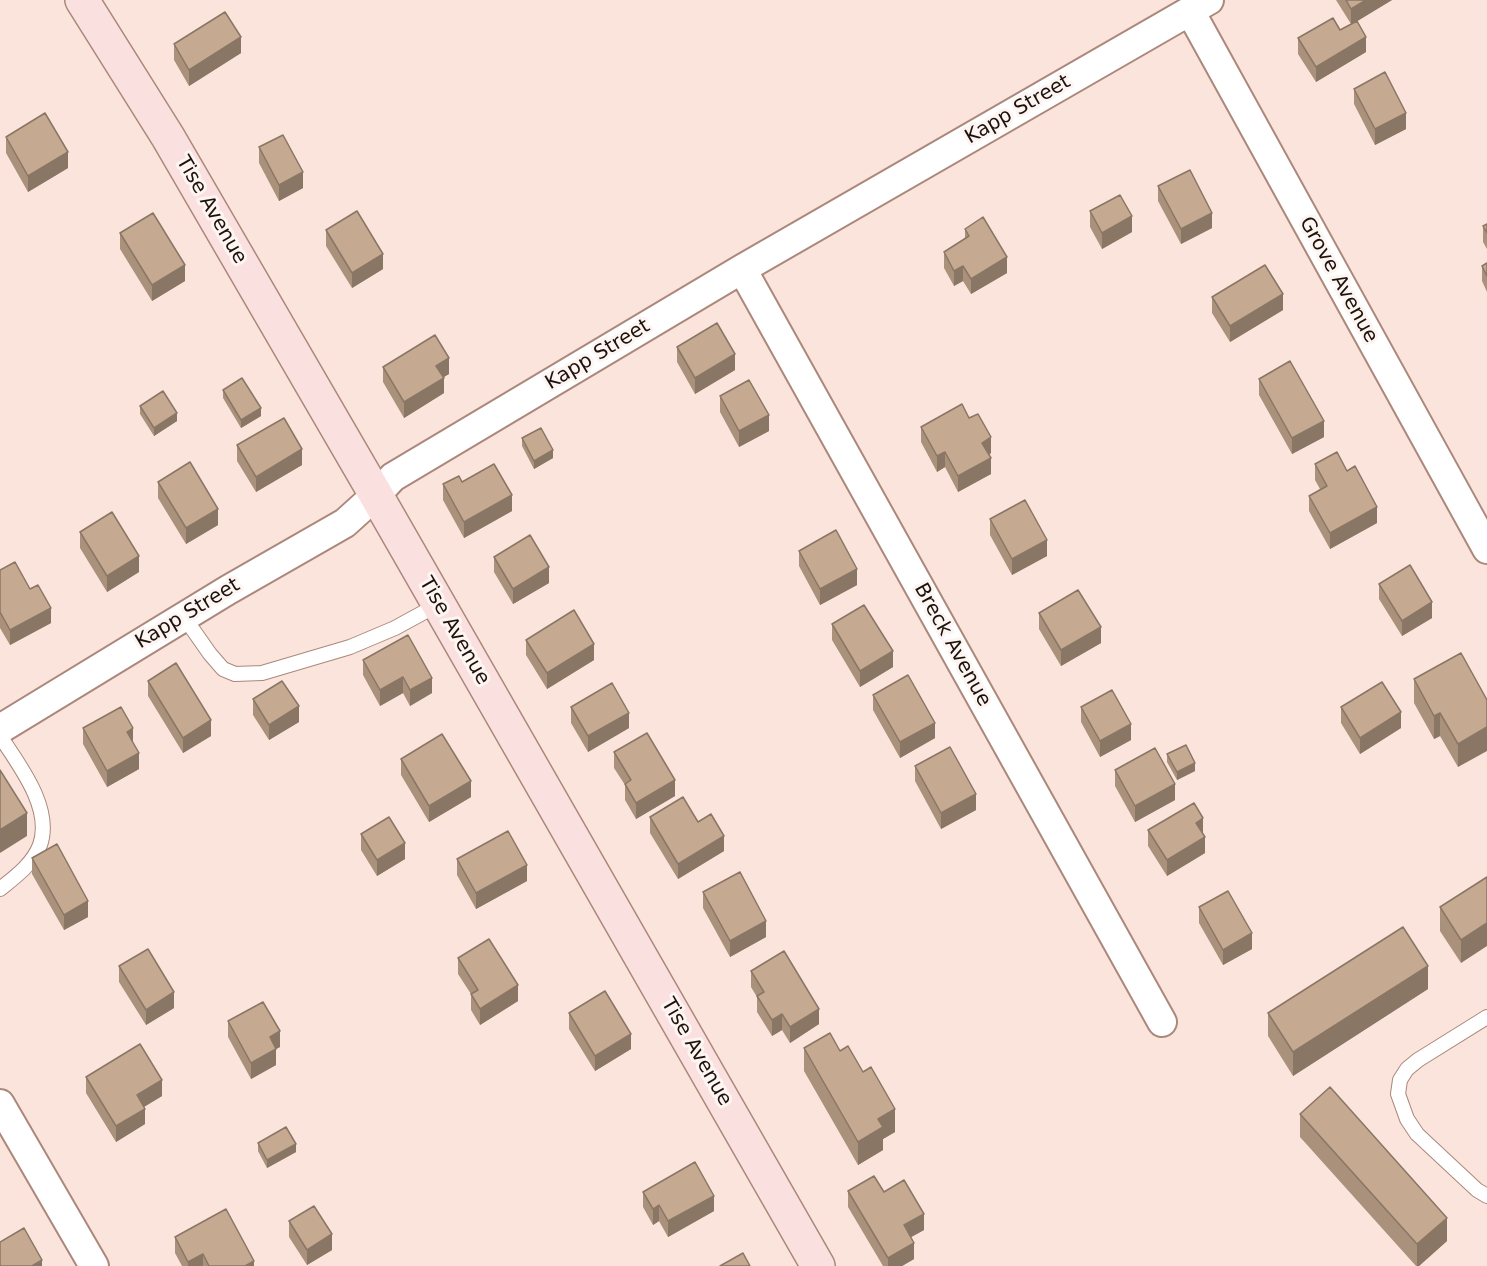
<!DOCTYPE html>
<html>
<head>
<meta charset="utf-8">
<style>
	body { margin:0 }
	canvas { display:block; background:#fbe4db }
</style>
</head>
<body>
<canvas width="1487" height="1266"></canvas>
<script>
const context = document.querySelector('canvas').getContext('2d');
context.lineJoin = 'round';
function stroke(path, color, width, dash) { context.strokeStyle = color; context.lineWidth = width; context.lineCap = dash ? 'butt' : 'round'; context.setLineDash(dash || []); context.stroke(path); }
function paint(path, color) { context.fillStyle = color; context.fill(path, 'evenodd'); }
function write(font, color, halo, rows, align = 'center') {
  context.font = font + ' "DejaVu Sans",sans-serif'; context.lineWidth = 6; context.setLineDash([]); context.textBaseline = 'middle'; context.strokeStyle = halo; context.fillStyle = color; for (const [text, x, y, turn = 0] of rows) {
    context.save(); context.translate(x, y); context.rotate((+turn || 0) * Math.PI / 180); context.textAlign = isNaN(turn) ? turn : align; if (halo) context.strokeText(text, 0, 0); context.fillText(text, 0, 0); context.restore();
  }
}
const lane = new Path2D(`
	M184,617L210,654L223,669L235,674L262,673L350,647L395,628L439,604
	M0,736C19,765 53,808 40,845C33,864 15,877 0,889
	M1487,1017L1418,1060L1407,1069L1400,1080L1398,1094L1407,1119L1417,1134L1477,1190L1487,1196`);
const street = new Path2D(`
	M1190,11L1487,549
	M742,269L1162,1022
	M0,729L228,590L345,523L376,495L393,477L742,269L1209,0
	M0,1104L94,1266`);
const secondary = new Path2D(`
	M82,0L168,137L376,495L818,1266`);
const wall = new Path2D(`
	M1336,0H1392L1357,21L1366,52L1316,82L1298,54V38L1340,30L1351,24Z
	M174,44L241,53L189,86L174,60Z
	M1354,89L1406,129L1375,145L1354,104Z
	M6,137L68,168L28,192L6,153Z
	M259,147L303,188L279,201L259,163Z
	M1158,186L1212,228L1181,244L1158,201Z
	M1090,211L1132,232L1102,249L1090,227Z
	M1487,224V249L1483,242V226Z
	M965,229L1007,273L971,294L963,281L954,286L944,268V252L965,239Z
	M326,230L383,269L352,288L326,246Z
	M120,233L185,281L152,301L120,249Z
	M1487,263V292L1482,281V266Z
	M1212,297L1283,310L1230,342L1212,313Z
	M677,347L735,370L695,394L677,362Z
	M383,367L449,374L443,377L444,393L404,418L383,382Z
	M1259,379L1324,437L1292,454L1259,395Z
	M223,390L261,416L241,428L223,398Z
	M720,396L769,431L739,447L720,412Z
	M140,406L177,421L154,436L140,414Z
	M969,418L991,453L989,455L991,474L958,492L945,467L937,472L921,442V427Z
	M522,438L553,458L534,469L522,446Z
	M237,445L302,465L256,492L237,461Z
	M1315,464L1347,471L1377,523L1330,549L1309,511V496L1320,489L1315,480Z
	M158,482L218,525L186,544L158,498Z
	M462,482L512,511L464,538L443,500V484Z
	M990,519L1047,556L1012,575L990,535Z
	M80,532L139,572L107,592L80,548Z
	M799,551L857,585L820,605L799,566Z
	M494,557L549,583L513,604L494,572Z
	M0,570L30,589L51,623L10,645L0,628Z
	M1379,584L1432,618L1402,636L1379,599Z
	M1039,613L1101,643L1061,666L1039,629Z
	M832,624L893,667L860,687L832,640Z
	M408,635L432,693L410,706L403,693L380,706L363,675V660Z
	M526,640L594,660L547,689L526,655Z
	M1414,679L1487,700L1458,767L1440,736L1434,739L1414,703Z
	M148,681L211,736L183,753L148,696Z
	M873,695L935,738L900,758L873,710Z
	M253,699L299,722L269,740L253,715Z
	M571,707L629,728L588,752L571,723Z
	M1081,707L1131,740L1100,757L1081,722Z
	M1341,707L1401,728L1360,754L1341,723Z
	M83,728L133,743L139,769L107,787L83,744Z
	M614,752L675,796L636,819L625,800V785L614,768Z
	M1167,754L1195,771L1177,780L1167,762Z
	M401,759L471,797L429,822L401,775Z
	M915,766L976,810L941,829L915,781Z
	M1115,770L1175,800L1135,822L1115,786Z
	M650,817L698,822L724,851L678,879L650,833Z
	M1148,830L1203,834L1205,853L1167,876L1148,846Z
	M361,834L405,859L377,876L361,850Z
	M32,858L88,917L64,930L32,874Z
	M457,859L527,881L476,909L457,875Z
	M1487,877L1461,963L1440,931V907Z
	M703,892L766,937L730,957L703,908Z
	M1199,907L1252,949L1223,965L1199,923Z
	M458,958L518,1001L480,1025L471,1010V994L458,974Z
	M119,966L174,1008L146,1025L119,982Z
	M751,971L819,1024L790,1043L782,1030L772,1036L757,1012V997L751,987Z
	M1428,989L1293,1076L1268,1036V1013Z
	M569,1013L631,1049L595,1071L569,1029Z
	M228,1021L280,1047L276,1049V1065L251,1079L228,1037Z
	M804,1048L840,1051L895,1132L883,1139V1150L858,1165L804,1071Z
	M86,1077L162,1096L144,1107L145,1124L116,1142L86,1093Z
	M1300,1114L1447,1241L1419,1266H1416L1300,1137Z
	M258,1143L296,1152L267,1168L258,1151Z
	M848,1191L884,1192L924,1230L911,1237L914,1259L902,1266H883L848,1207Z
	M643,1192L714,1211L668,1237L659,1221L653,1225L643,1207Z
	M289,1221L332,1250L307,1265L289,1237Z
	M175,1237L254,1266H182L175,1253Z`);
const shadedWall = new Path2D(`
	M1366,0H1392L1351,25V9Z
	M241,37V53L189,86V70Z
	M1366,37V52L1316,82V67Z
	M1406,113V129L1375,145V129Z
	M68,152V168L28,192V176Z
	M303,172V188L279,201V185Z
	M1212,213V228L1181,244V229Z
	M1132,216V232L1102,249V233Z
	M383,254V269L352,288V273Z
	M1007,257V273L971,294V279Z
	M185,265V281L152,301V285Z
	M963,266V281L954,286V271Z
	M1283,294V310L1230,342V326Z
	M735,354V370L695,394V378Z
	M449,358V374L436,382V366Z
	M444,378V393L404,418V402Z
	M261,408V416L241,428V420Z
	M177,413V421L154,436V428Z
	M769,415V431L739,447V431Z
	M1324,421V437L1292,454V438Z
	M991,437V453L982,458V443Z
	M302,449V465L256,492V477Z
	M553,450V458L534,469V461Z
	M945,452V467L937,472V456Z
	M991,458V474L958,492V476Z
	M512,495V511L464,538V522Z
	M1377,507V523L1330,549V533Z
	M218,509V525L186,544V528Z
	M1047,540V556L1012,575V559Z
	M139,556V572L107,592V576Z
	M549,567V583L513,604V589Z
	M857,569V585L820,605V589Z
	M1432,602V618L1402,636V621Z
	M51,608V623L10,645V630Z
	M1101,627V643L1061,666V650Z
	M594,644V660L547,689V673Z
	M893,651V667L860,687V671Z
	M403,677V693L380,706V690Z
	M432,678V693L410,706V690Z
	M299,706V722L269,740V725Z
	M1401,712V728L1360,754V738Z
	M629,713V728L588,752V736Z
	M1440,713V736L1434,739V716Z
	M211,720V736L183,753V738Z
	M935,723V738L900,758V742Z
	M1131,724V740L1100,757V741Z
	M1487,727V751L1458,767V744Z
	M133,728V744L127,732Z
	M139,753V769L107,787V771Z
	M1195,763V771L1177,780V772Z
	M675,780V796L636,819V803Z
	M471,781V797L429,822V806Z
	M1175,784V800L1135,822V806Z
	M976,794V810L941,829V813Z
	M27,813V836L0,853V830Z
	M1203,818V834L1196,823Z
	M724,836V851L678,879V864Z
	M1205,837V853L1167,876V860Z
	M405,843V859L377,876V860Z
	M527,865V881L476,909V893Z
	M88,901V917L64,930V915Z
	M766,921V937L730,957V941Z
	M1487,923V946L1461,963V940Z
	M1252,933V949L1223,965V950Z
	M1428,966V989L1293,1076V1052Z
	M518,985V1001L480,1025V1009Z
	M174,992V1008L146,1025V1010Z
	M819,1009V1024L790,1043V1027Z
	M782,1014V1030L772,1036V1020Z
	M280,1031V1047L276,1049V1065L251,1079V1063L270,1037Z
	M631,1034V1049L595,1071V1056Z
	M162,1080V1096L137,1111V1095Z
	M145,1109V1124L116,1142V1126Z
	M895,1109V1132L883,1139V1150L858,1165V1142L878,1119Z
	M296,1144V1152L267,1168V1160Z
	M714,1196V1211L668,1237V1221Z
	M659,1205V1221L653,1225V1209Z
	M924,1214V1230L904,1241V1225Z
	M1447,1218V1241L1419,1266H1417V1244Z
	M332,1234V1250L307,1265V1250Z
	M914,1243V1259L902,1266H888V1258Z
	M203,1254V1266H188V1262Z
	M42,1260V1266H32Z
	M254,1261V1266H245Z`);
const building = new Path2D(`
	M1346,0H1366L1351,9Z
	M225,12L241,37L189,70L174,44Z
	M1333,18L1340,30L1357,21L1366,37L1316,67L1298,38Z
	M1385,72L1406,113L1375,129L1354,89Z
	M45,113L68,152L28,176L6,137Z
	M283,135L303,172L279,185L259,147Z
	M1190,170L1212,213L1181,229L1158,186Z
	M1120,195L1132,216L1102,233L1090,211Z
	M357,211L383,254L352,273L326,230Z
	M153,213L185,265L152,285L120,233Z
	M983,217L1007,257L971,279L963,266L954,271L944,252L969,236L965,229Z
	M1487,224V233L1483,226Z
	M1487,263V276L1482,266Z
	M1265,265L1283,294L1230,326L1212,297Z
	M717,323L735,354L695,378L677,347Z
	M435,335L449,358L436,366L444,378L404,402L383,367Z
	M1290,361L1324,421L1292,438L1259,379Z
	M242,378L261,408L241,420L223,390Z
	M749,380L769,415L739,431L720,396Z
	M163,391L177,413L154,428L140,406Z
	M962,404L969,418L978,414L991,437L982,443L991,458L958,476L945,452L937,456L921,427Z
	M284,418L302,449L256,477L237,445Z
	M541,428L553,450L534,461L522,438Z
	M1337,452L1347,471L1355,466L1377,507L1330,533L1309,496L1327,486L1315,464Z
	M190,462L218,509L186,528L158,482Z
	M494,464L512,495L464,522L443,484L459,476L462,482Z
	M1025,500L1047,540L1012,559L990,519Z
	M112,512L139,556L107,576L80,532Z
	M836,530L857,569L820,589L799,551Z
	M530,535L549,567L513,589L494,557Z
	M15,562L30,589L38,585L51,608L10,630L0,612V570Z
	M1410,565L1432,602L1402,621L1379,584Z
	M1078,590L1101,627L1061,650L1039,613Z
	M864,605L893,651L860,671L832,624Z
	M574,610L594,644L547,673L526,640Z
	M408,635L432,678L410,690L403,677L380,690L363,660Z
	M1461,653L1487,700V727L1458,744L1440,713L1434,716L1414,679Z
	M176,663L211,720L183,738L148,681Z
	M908,675L935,723L900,742L873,695Z
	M282,681L299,706L269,725L253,699Z
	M1382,682L1401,712L1360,738L1341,707Z
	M612,683L629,713L588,736L571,707Z
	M1112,690L1131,724L1100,741L1081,707Z
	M121,707L133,728L127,732L139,753L107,771L83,728Z
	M647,733L675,780L636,803L625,784L631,780L614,752Z
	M442,734L471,781L429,806L401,759Z
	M1186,745L1195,763L1177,772L1167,754Z
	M950,747L976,794L941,813L915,766Z
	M1155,748L1175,784L1135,806L1115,770Z
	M0,770L27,813L0,830Z
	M683,797L698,822L711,814L724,836L678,864L650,817Z
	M1194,803L1203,818L1196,823L1205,837L1167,860L1148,830Z
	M389,817L405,843L377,860L361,834Z
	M508,831L527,865L476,893L457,859Z
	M57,844L88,901L64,915L32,858Z
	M740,872L766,921L730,941L703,892Z
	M1487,877V923L1461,940L1440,907Z
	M1228,891L1252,933L1223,950L1199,907Z
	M1403,927L1428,966L1293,1052L1268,1013Z
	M489,939L518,985L480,1009L471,994L478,990L458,958Z
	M148,949L174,992L146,1010L119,966Z
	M784,951L819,1009L790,1027L782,1014L772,1020L757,996L764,992L751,971Z
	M605,991L631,1034L595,1056L569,1013Z
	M263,1002L280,1031L270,1037L276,1049L251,1063L228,1021Z
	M830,1033L840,1051L848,1046L863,1072L871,1067L895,1109L878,1119L883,1127L858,1142L804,1048Z
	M140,1044L162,1080L137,1095L145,1109L116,1126L86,1077Z
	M1330,1087L1447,1218L1417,1244L1300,1114Z
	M286,1127L296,1144L267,1160L258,1143Z
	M695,1162L714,1196L668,1221L659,1205L653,1209L643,1192Z
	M874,1176L884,1192L904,1180L924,1214L904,1225L914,1243L888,1258L848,1191Z
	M314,1206L332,1234L307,1250L289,1221Z
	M226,1209L254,1261L245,1266H209L203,1254L188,1262L175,1237Z
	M24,1228L42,1260L32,1266H0V1242Z
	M743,1253L750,1266H720Z`);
const streetNames = [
	["Kapp Street",1018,110,-30],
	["Tise Avenue",211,210,60],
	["Grove Avenue",1338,280,61],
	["Kapp Street",598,355,-31],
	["Kapp Street",188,614,-31],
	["Tise Avenue",454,631,60],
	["Breck Avenue",952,645,61],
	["Tise Avenue",696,1052,60]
];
stroke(lane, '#ab887b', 16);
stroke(street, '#ab887b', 32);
stroke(secondary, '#ab887b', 36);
stroke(lane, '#fff', 14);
stroke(street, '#fff', 28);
stroke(secondary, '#fbe0e0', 33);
paint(wall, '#a9917c');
paint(shadedWall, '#8a7665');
paint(building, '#c5a990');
stroke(building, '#8a7665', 1.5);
write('20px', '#1d110c', '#fdf5f2', streetNames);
</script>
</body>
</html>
